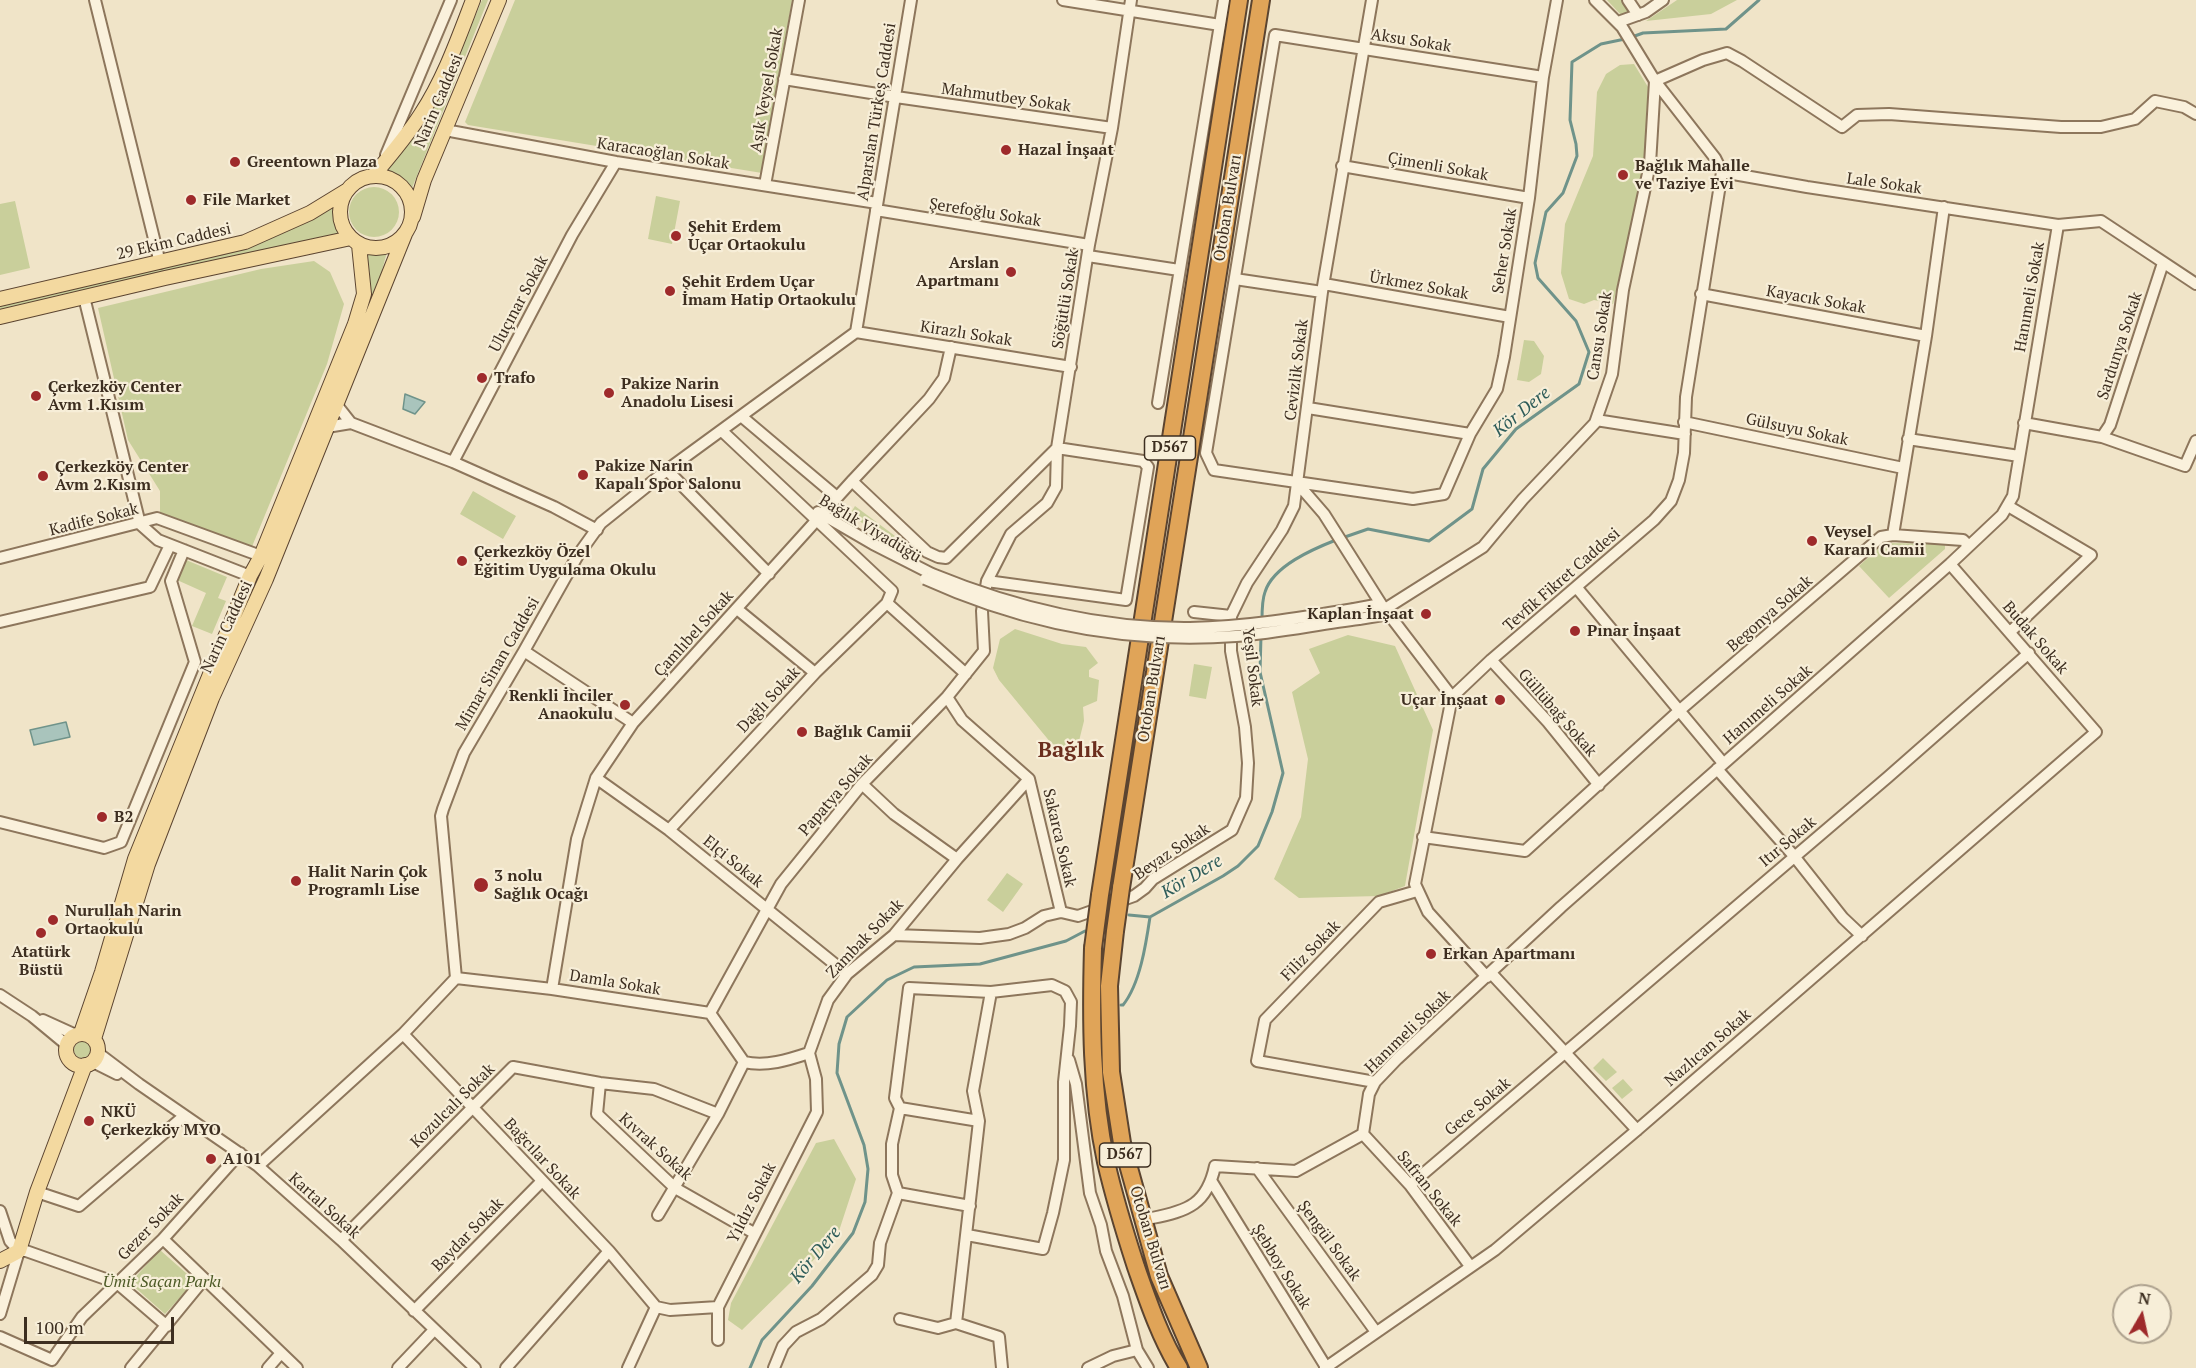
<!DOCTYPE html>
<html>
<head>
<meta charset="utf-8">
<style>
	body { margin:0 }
	#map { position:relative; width:2196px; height:1368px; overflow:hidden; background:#f0e4c8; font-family:"PT Serif",serif }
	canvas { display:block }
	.north { position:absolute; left:2112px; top:1284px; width:60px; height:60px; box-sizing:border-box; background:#f7eed8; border:2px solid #ada18e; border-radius:50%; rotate:9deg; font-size:16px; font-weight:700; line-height:24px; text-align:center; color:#3d2e20 }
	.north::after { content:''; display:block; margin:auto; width:21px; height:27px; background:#9e2a2b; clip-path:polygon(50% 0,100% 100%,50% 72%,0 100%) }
	.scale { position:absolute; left:24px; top:1317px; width:150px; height:27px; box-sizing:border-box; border:3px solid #3d2e20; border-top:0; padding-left:8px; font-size:18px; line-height:21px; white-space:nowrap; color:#3d2e20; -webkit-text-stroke:4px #f7eed8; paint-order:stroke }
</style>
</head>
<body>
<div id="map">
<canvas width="2196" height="1368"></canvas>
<div class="north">N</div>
<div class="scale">100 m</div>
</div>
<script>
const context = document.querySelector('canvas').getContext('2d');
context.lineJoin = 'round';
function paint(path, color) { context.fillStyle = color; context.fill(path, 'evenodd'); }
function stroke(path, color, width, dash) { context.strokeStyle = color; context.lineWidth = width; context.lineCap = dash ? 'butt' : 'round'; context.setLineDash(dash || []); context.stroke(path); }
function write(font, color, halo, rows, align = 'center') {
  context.font = font + ' "PT Serif",serif'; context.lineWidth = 4.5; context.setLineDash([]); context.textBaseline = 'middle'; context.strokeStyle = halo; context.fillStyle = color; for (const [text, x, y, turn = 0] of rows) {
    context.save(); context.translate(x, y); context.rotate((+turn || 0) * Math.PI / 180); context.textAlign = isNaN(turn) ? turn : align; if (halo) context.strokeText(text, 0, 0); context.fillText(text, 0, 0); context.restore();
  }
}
const green = new Path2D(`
	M482,0H488L412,188H409L401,180L387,171V168L418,134L442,96Z
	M515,0H792L762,173L468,125L465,122Z
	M1607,0H1622L1630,12L1627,15H1621Z
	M1677,0H1737L1711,14L1646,21Z
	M1634,64L1648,87L1644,162L1638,196L1613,304L1594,300L1584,304L1569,299L1561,273L1565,224L1593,156L1597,92L1606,74L1620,65Z
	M349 212a25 25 0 1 1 50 0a25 25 0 1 1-50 0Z
	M656,196L680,201L672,244L648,239Z
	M15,201L30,268L0,275V204Z
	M338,202L337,220L345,236L0,314V302L246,245Z
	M387,252L377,289L281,528L264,566L262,565L369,293L370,275L366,255Z
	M314,261L330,272L344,304L327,364L251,549L160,517V491L128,440L98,308L261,269Z
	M1524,340L1534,341L1544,356L1541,374L1529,382L1517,380Z
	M473,491L516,516L503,539L460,514Z
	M855,506L895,536L889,543L850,514Z
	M1884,543L1945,544V549L1889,598L1859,566Z
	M186,560L227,577L218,598L226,601L212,634L192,626L206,593L177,580Z
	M1015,629L1062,644L1086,647L1098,663L1089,670V677L1099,680L1097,701L1083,707L1084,721L1075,757L1051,743L999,680L993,668L1000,639Z
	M1348,635L1395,646L1433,730L1406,880L1405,886L1379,896L1299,898L1274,879L1301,817L1308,759L1292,692L1320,673L1309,649Z
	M1194,664L1212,667L1206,699L1189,696Z
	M1007,873L1023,884L1003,912L987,900Z
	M74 1050a9 9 0 1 1 18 0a9 9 0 1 1-18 0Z
	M1603,1058L1617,1072L1606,1081L1593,1068Z
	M1623,1079L1633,1090L1622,1099L1612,1088Z
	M834,1139L856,1179L837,1237L742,1330L728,1320L731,1303L816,1143Z
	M160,1250L195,1281L165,1314L130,1283Z`);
const water = new Path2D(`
	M405,394L425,402L415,414L403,409Z
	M66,722L70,737L34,745L30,730Z`);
const stream = new Path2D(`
	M1632,37L1643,33L1726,29L1759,0
	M1342,538L1368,529L1429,541L1472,509L1483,469L1516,429L1579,384L1589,352L1576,321L1538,278L1535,263L1546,212L1563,193L1577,156L1576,144L1570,120L1572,62L1601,44L1625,39
	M1262,620C1262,611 1262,600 1265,592C1273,566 1313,549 1336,540
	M1129,915L1150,917L1223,876L1238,866L1258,846L1272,812L1283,773L1260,672L1261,636
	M1121,1005H1123C1140,984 1146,944 1150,917
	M750,1368L762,1340L812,1286L853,1233L865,1202L868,1169L864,1145L837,1073L839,1044L847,1017L887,980L914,967L980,964L1066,941L1085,931`);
const minor = new Path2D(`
	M95,0L160,263
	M1063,0L1220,25
	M1595,0L1622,27L1655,81L1715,158L1722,172L1807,187L2058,225L2101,221L2196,284
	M1628,0L1638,15
	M1618,22L1646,12L1663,0
	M1543,77L1275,35L1206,453L1214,470L1413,499L1444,494L1470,434L1497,389L1504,357L1529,198L1543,77L1557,0
	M784,79L896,97L1112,128
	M1655,81L1703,60L1727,53L1742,61L1842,127L1857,115L1889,114L2061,127H2101L2135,119L2155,101L2184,107L2196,114
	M445,130L616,162L877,203
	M386,155L451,0
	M1342,166L1529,198
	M765,185L799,0
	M876,210L1089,245
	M1088,256L1179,270
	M1235,279L1322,292
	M1324,284L1510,317
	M1701,294L1926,336
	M84,297L140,524L158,540L250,576
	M856,332L1071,367
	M1158,403L1224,0
	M336,404L351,423L453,462L554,507L597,530
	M1308,408L1470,434
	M741,416L837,497
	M1596,420L1685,434
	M1684,422L1903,468
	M2024,423L2102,437L2185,466L2196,441
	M327,427L351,423
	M2102,437L2110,425L2163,263
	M1908,439L2019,456
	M453,462L572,235L616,162
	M667,470L769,574
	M852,481L927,552L938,557L946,558L1057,448L1089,245L1112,128L1131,0
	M1298,484L1324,514L1381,604L1452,697
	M2008,506L2091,555L2010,632
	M818,512L873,544L932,574
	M1893,535L1963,540L1969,546
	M0,558L157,518L261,556
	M1577,588L1723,763
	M887,603L966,674
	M737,609L815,673
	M1354,609L1381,604
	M1385,609L1483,547L1523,499L1595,423L1612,374L1623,290L1650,164L1655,81
	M1194,612L1231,616
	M1359,619L1389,614
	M0,622L150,587L170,545
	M524,651L633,723
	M1491,660L1548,722L1599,785
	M947,697L962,720L1029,779L1061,912
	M1717,769L1794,856L1843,918L1862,936
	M596,778L669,830L847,974
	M862,784L894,814L957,859
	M0,822L104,848L121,842L195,662L171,581L184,550
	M669,830L815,673L887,603L892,591L722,431
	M1423,837L1525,851L1680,710L1881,537L1893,535L1926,336L1944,207
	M894,935L980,938L1009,934L1025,928L1044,916L1061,912L1078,916L1134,896L1145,888L1153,879L1232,830L1246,798L1248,763L1245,727L1231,651V616L1247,583L1282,530L1294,506L1322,292L1372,0
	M1491,973L1637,1130
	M1487,977L1428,912L1415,884L1452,697L1491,660L1654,520L1671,501L1679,480L1684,453L1686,397L1722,172
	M456,978L552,989L710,1013L744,1062
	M552,989L577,839L596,778L633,723L852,481L929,399L944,378L951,347
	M0,995L32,1016L67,1045
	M710,1013L781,884L862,784L947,697L984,651L982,611L987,581L1011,534L1047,503L1056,487L1057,448L1143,461L1148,467L1126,600L987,581
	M43,1020L76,1035
	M403,1034L609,1251L656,1307
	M98,1053L139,1084L258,1166L341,1240L475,1368
	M1069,1060L1076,1084L1090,1193L1101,1225L1106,1251L1123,1296L1137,1350L1148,1368
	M93,1062L117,1074
	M744,1062C766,1067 788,1060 809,1053L828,1000L847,974L894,935L957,859L1029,779
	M1375,1082L1257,1061L1265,1020L1379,902L1417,891
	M600,1083L597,1114L675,1188L754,1233
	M1363,1134L1369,1094L1375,1082L1397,1059L1561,907L1950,564L2002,515L2013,496L2015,483L2058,225
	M1363,1134L1410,1185L1470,1266
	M258,1166L403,1034L456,978L441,816L443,809L464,753L524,651L578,555L601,523L667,470L856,332L911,0
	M1257,1168L1376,1332
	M1212,1182L1326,1367
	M1410,1185L1888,777L2029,653
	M37,1192L79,1206L184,1116
	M898,1193L970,1206
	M0,1211L10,1241L19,1251
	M658,1215L718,1114L744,1062
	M1152,1218C1188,1211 1207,1204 1215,1166L1296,1171L1363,1134
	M967,1235L1043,1249L1053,1213L1064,1160V1082L1070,1026L1071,1002L1065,991L1052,985L991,992L909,988L895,1098L900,1108L979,1121
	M163,1239L297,1368
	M341,1240L513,1067L600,1083L654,1089L718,1114
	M19,1251H26L117,1283L167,1326
	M656,1307L670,1310L718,1307L817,1112L816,1079L809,1053
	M718,1307V1340
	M414,1311L542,1181
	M0,1314L19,1251
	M900,1319L938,1328L956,1323L999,1337L1002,1368
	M956,1323L979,1121L973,1091L991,992
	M0,1337L52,1360L82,1317L163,1239L240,1153
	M131,1368L204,1279
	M268,1368L281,1353
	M398,1368L434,1330
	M506,1368L609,1251
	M628,1368L656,1307
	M774,1368L783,1346L796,1332L821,1319L872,1275L878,1265L880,1243L898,1193L892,1175V1144L900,1108
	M1088,1368L1113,1356L1137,1350
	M1325,1368L1495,1250L1637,1130L2096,732L1950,564`);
const major = new Path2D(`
	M340 212a36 36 0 1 1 72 0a36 36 0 1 1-72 0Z
	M373,176C390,156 407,136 421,114C444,79 458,39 473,0
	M413,217L424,180L499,0
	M0,299L245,242L310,213L346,191
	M0,317L165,278L351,238
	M81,1033L102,972L135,859L250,576L261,556L355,324L364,294L359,245
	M66 1050a16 16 0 1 1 32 0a16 16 0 1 1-32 0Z
	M94,1039L148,864L212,698L266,579L405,234
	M0,1261L19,1251L37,1192L85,1065`);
const highway = new Path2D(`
	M1121,888L1261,0
	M1100,895L1239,0
	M1115,931L1109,986L1111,1072L1122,1143L1159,1276L1199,1368
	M1093,948C1091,1019 1091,1092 1106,1162C1114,1197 1125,1233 1136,1267C1148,1301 1160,1337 1179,1368`);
const minorBridge = new Path2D(`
	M932,574C1015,608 1100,629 1190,628C1245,627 1300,618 1354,609
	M925,579C1024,624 1127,644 1236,636C1277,633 1318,624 1359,619`);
const highwayBridge = new Path2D(`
	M1115,931L1121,888
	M1093,948L1100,895`);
const markers = [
	[1006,150,6,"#9e2a2b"],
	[235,162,6,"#9e2a2b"],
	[1623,175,6,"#9e2a2b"],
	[191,200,6,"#9e2a2b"],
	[676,236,6,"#9e2a2b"],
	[1011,272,6,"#9e2a2b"],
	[670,291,6,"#9e2a2b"],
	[482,378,6,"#9e2a2b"],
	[609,393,6,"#9e2a2b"],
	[36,396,6,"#9e2a2b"],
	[583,475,6,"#9e2a2b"],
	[43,476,6,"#9e2a2b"],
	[1812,541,6,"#9e2a2b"],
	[462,561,6,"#9e2a2b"],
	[1426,614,6,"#9e2a2b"],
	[1575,631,6,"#9e2a2b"],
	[1500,700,6,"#9e2a2b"],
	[625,705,6,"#9e2a2b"],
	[802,732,6,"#9e2a2b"],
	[102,817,6,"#9e2a2b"],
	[296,881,6,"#9e2a2b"],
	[481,885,8,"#9e2a2b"],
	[53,920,6,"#9e2a2b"],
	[41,933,6,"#9e2a2b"],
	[1431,954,6,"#9e2a2b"],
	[89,1121,6,"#9e2a2b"],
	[211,1159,6,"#9e2a2b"]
];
const shields = [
	[1170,448,51],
	[1125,1155,51]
];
const shieldNames = [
	["D567",1170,448],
	["D567",1125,1155]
];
const streetNames = [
	["Aksu Sokak",1411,41,9],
	["Aşık Veysel Sokak",767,90,-80],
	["Mahmutbey Sokak",1006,98,8],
	["Narin Caddesi",439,101,-67],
	["Alparslan Türkeş Caddesi",877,112,-81],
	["Karacaoğlan Sokak",663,154,9],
	["Çimenli Sokak",1438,167,10],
	["Lale Sokak",1884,184,8],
	["Otoban Bulvarı",1228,208,-81],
	["Şerefoğlu Sokak",985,213,9],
	["29 Ekim Caddesi",174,242,-13],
	["Seher Sokak",1505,251,-81],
	["Ürkmez Sokak",1419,286,10],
	["Hanımeli Sokak",2030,297,-80],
	["Söğütlü Sokak",1066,299,-81],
	["Kayacık Sokak",1816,300,10],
	["Uluçınar Sokak",519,304,-62],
	["Kirazlı Sokak",966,334,9],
	["Cansu Sokak",1600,336,-81],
	["Sardunya Sokak",2120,346,-72],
	["Cevizlik Sokak",1297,370,-83],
	["Gülsuyu Sokak",1797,430,12],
	["Kadife Sokak",94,520,-14],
	["Bağlık Viyadüğü",870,529,31],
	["Tevfik Fikret Caddesi",1562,580,-41],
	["Begonya Sokak",1770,614,-41],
	["Narin Caddesi",227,627,-65],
	["Çamlıbel Sokak",694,634,-48],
	["Budak Sokak",2035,638,49],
	["Mimar Sinan Caddesi",498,664,-60],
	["Yeşil Sokak",1252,667,83],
	["Otoban Bulvarı",1152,689,-81],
	["Dağlı Sokak",769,700,-47],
	["Hanımeli Sokak",1768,705,-41],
	["Güllübağ Sokak",1557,713,49],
	["Papatya Sokak",836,795,-49],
	["Sakarca Sokak",1059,838,77],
	["Itır Sokak",1788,842,-40],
	["Beyaz Sokak",1172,852,-34],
	["Elçi Sokak",733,862,39],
	["Zambak Sokak",865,939,-46],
	["Filiz Sokak",1311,951,-46],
	["Damla Sokak",615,983,9],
	["Hanımeli Sokak",1408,1032,-44],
	["Nazlıcan Sokak",1708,1048,-41],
	["Kozulcalı Sokak",453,1106,-45],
	["Gece Sokak",1478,1107,-40],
	["Kıvrak Sokak",655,1147,42],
	["Bağcılar Sokak",542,1159,47],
	["Safran Sokak",1429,1189,51],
	["Yıldız Sokak",752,1203,-63],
	["Kartal Sokak",324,1206,42],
	["Gezer Sokak",151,1227,-46],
	["Baydar Sokak",468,1235,-46],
	["Otoban Bulvarı",1150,1238,73],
	["Şengül Sokak",1329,1241,54],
	["Şebboy Sokak",1281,1267,58]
];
const poiNames = [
	["Hazal İnşaat",1018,150],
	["Greentown Plaza",247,162],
	["Bağlık Mahalle",1635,166],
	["ve Taziye Evi",1635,184],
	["File Market",203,200],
	["Şehit Erdem",688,227],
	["Uçar Ortaokulu",688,245],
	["Arslan",999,263,"right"],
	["Apartmanı",999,281,"right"],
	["Şehit Erdem Uçar",682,282],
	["İmam Hatip Ortaokulu",682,300],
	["Trafo",494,378],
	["Pakize Narin",621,384],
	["Anadolu Lisesi",621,402],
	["Çerkezköy Center",48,387],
	["Avm 1.Kısım",48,405],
	["Pakize Narin",595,466],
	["Kapalı Spor Salonu",595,484],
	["Çerkezköy Center",55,467],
	["Avm 2.Kısım",55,485],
	["Veysel",1824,532],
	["Karani Camii",1824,550],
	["Çerkezköy Özel",474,552],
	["Eğitim Uygulama Okulu",474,570],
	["Kaplan İnşaat",1414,614,"right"],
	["Pınar İnşaat",1587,631],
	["Renkli İnciler",613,696,"right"],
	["Anaokulu",613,714,"right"],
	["Uçar İnşaat",1488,700,"right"],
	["Bağlık Camii",814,732],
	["B2",114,817],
	["Halit Narin Çok",308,872],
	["Programlı Lise",308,890],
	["3 nolu",494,876],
	["Sağlık Ocağı",494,894],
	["Nurullah Narin",65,911],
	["Ortaokulu",65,929],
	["Atatürk",41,952,"center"],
	["Büstü",41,970,"center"],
	["Erkan Apartmanı",1443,954],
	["NKÜ",101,1112],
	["Çerkezköy MYO",101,1130],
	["A101",223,1159]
];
const parkNames = [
	["Ümit Saçan Parkı",162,1282]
];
const waterNames = [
	["Kör Dere",1522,412,-39],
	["Kör Dere",1192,877,-31],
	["Kör Dere",816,1255,-50]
];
const districtNames = [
	["Bağlık",1071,751]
];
paint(green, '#c9cf9b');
paint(water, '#a9c4bc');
stroke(water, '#6f938a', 1.5);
stroke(stream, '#6f938a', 3);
stroke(minor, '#8d765c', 14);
stroke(major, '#5b4430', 16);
stroke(highway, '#5b4430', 20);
stroke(minor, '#faf1dc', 10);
stroke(major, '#f3d9a0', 14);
stroke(highway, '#e0a458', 16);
stroke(minorBridge, '#8d765c', 14, []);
stroke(highwayBridge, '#5b4430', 20, []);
stroke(minorBridge, '#faf1dc', 10);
stroke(highwayBridge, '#e0a458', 16);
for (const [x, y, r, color] of markers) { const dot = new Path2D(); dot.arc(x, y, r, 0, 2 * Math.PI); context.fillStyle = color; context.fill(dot); stroke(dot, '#f7eed8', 2); }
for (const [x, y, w] of shields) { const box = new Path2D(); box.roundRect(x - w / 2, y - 12, w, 24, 4.5); context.fillStyle = '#f7eed8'; context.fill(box); stroke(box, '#3d2e20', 1.5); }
write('bold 15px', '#3d2e20', null, shieldNames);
write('16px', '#3d2e20', '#f7eed8', streetNames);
write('bold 16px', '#3d2e20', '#f7eed8', poiNames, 'left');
write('italic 16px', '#4d5a26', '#f7eed8', parkNames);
write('italic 18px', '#2f5d5a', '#f7eed8', waterNames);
write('bold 22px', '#6b2e1e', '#f7eed8', districtNames);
</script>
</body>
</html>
